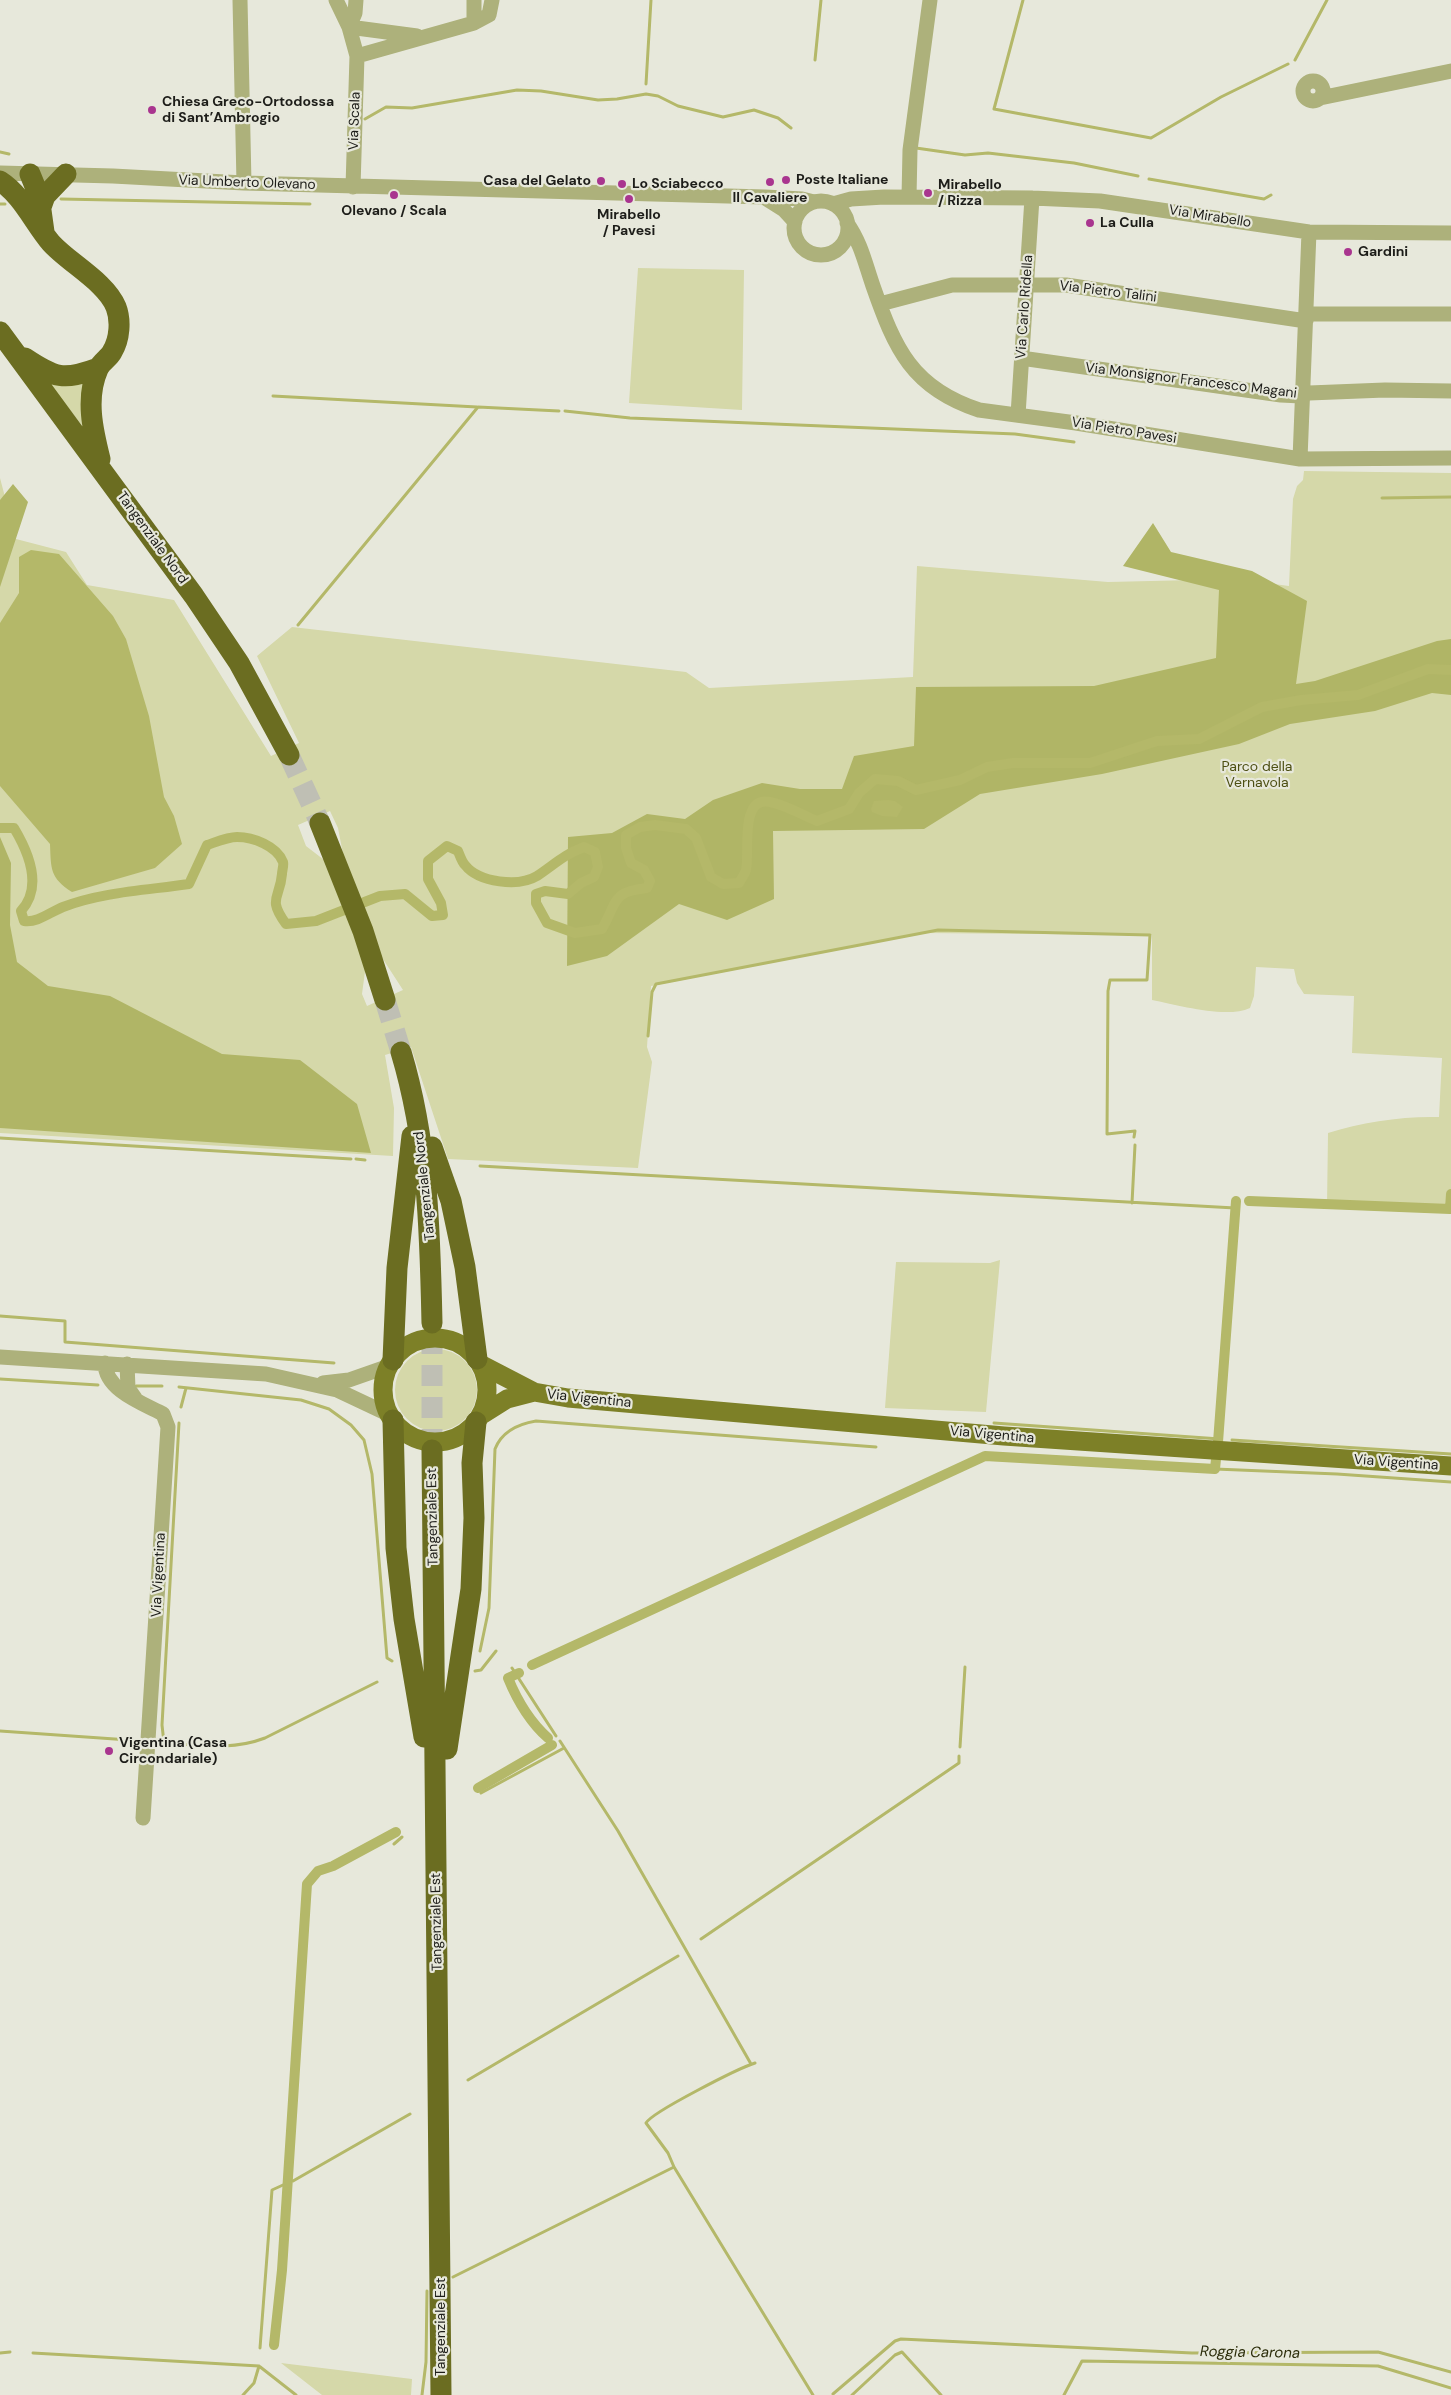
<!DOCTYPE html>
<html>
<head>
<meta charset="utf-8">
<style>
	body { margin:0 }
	canvas { display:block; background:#e7e8db }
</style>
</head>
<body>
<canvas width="1451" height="2395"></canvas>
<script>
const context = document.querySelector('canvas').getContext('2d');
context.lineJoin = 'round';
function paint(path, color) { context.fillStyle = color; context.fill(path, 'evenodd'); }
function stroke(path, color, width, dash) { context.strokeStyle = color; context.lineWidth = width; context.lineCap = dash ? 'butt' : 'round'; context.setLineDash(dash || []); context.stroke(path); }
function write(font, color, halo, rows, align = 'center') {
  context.font = font + ' "DM Sans",sans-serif'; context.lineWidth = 4.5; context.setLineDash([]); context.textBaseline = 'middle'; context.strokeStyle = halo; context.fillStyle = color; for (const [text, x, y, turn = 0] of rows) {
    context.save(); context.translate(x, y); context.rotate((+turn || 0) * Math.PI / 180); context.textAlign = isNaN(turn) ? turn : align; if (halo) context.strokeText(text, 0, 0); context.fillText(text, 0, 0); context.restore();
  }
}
const green = new Path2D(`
	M638,268L744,270L742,410L629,403Z
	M87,378V432L46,379Z
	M1304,471L1451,473V1212L1327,1206L1328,1133C1362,1122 1403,1116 1439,1117L1442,1058L1352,1053L1354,996L1304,994L1297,983L1294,969L1256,967L1254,996L1250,1008C1226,1019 1178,1005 1152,1000V935L922,933L651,986L647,1047L652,1062L638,1168L448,1159L411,1047L385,1055L394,1108L393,1156L0,1133V478L16,539L66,552L87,585L174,600L271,756L299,743L257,656L292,627L686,672L709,688L913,677L917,566L1108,582L1236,579L1289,586L1293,499L1297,486L1303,480ZM330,811L338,828L343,854L381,956L403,990L367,1006L362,994L366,964L328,863L306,846L298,825Z
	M1000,1260L986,1412L885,1408L896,1262L990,1263Z
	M395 1390a41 41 0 1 1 82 0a41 41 0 1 1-82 0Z
	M281,2363L412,2379L411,2395H322Z`);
const forest = new Path2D(`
	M13,484L28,502L0,587V500Z
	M1153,523L1171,552L1252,571L1307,601L1296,684L1315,681L1437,641L1451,639V695L1432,693L1375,711L1290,724L1239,744L1102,774L980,794L924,829L773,831L774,899L727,920L679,904L607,956L567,966L568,837L612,833L647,814L685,819L713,800L762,783L800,789H842L854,756L914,746L916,687L1094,686L1216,658L1219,590L1123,566Z
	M0,837L11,863L10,925L17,962L48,986L110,996L222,1054L300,1060L357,1104L371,1153L0,1128Z`);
const water = new Path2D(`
	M31,550L59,554L113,616L126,639L149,716L164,797L174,816L182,844L155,868L72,892C50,878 51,869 50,844L0,786V623L19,593V557Z
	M888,800L895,801L903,807L897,817L882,816L872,812L871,809L874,801Z`);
const stream = new Path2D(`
	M1023,0L994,109L1151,138L1221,97L1288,64
	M815,60L821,0
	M1295,60L1327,0
	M646,84L651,0
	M365,119L386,107L412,108L517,90L541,91L598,100L617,99L646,94L658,96L678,106L723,117L754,110L778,118L791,128
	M916,148L965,155L988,153L1074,163L1138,176
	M0,152L9,154
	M1149,179L1264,199L1271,195
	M61,199L310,204
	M0,204H5
	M273,396L477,407
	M565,411L630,418L1015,434L1074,442
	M1382,498L1451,497
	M298,625L478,407L559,411
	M648,1036L652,992L656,984L938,930L1150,935L1147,980H1110L1108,991L1107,1134L1135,1131L1134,1137
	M0,1138L351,1159
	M356,1159L365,1160
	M480,1166L1235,1208
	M1132,1203L1135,1145
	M0,1316L65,1321V1342L334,1363
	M0,1379L98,1385
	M136,1386H162
	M179,1387L301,1400L329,1409L351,1425L364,1440L372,1474L387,1658L392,1661
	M181,1407L186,1388
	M179,1423L162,1725L164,1743C199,1745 231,1751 265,1738L377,1682
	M994,1423L1220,1439
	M1232,1440L1451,1454
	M1215,1469L1337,1474L1451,1482
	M480,1651L489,1608L495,1449C502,1431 518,1424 536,1421L876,1447
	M512,1668L556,1736
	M475,1671L481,1670L496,1651
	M0,1731L129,1740
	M560,1741L618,1831L751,2064
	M960,1747L965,1667
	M481,1793L564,1748
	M394,1844L402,1837
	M701,1939L959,1763V1756
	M755,2063C739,2068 652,2112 646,2123L668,2153L674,2167L813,2395
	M468,2080L678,1956
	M293,2181L410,2114
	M453,2277L674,2167
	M260,2348L272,2190L283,2185
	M0,2353L10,2352
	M33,2353L259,2366L296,2395
	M833,2394L895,2341L901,2339L1192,2353L1378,2352L1451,2372
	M243,2395L254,2383L259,2366
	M422,2395L426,2362L427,2291
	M852,2395L895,2355L902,2352L941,2395
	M1064,2395L1082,2361L1378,2366L1451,2388`);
const canal = new Path2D(`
	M0,828H14C29,853 43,887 21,911L24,921C38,923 50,912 63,907C101,892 149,890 189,884L207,845C216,842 228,837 237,837C253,837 277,846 283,862C284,865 282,871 282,874C280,899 267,898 286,924L316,921L380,896L405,894L432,916L443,915L441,903L428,879V861L447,846L458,851C460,856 462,862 465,865C479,883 519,887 537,876C555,864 563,855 584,847L595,852L598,867L594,877L581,883L568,894L545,891L536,894V903L547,923L575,933L602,929C618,901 611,892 647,888L650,881L644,870L631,863L626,848V835L640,827L655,825L686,829L696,838L711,877L723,884L739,883C741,879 745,874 746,870C750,855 739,795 770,802C786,805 802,815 817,821L849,809L859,793L875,779L898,781L916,790L960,780L987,767L1013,763H1090L1157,741L1199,739L1262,707L1301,700L1358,695L1428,669L1451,670
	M1249,1201L1450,1209L1451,1194
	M1218,1442L1236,1201
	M532,1665L985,1456L1215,1469L1216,1459
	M519,1673L508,1678C517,1700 531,1723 548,1738
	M478,1788L552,1745
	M274,2345L282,2270L307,1884L318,1871L333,1866L396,1832`);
const highwayTunnel = new Path2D(`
	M289,755L320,823
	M385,1000L401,1052
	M432,1450V1323`);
const minor = new Path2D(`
	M240,0L244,183
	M336,0L349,27L357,56L353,187
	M474,0V23
	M349,27L417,36
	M349,27L355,13L356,0
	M357,56L474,23L489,15L492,0
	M1303 91a10 10 0 1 1 20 0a10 10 0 1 1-20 0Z
	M1320,98L1451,71
	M0,173L113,176L244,183L765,197L802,199L814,202
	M909,197L910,150L930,0
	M765,198L784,210L795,222
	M794 228a27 27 0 1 1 54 0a27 27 0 1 1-54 0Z
	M833,204L851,199L884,197L1032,198L1100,201L1309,232L1451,233
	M847,223C861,243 865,263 873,286C895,349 912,388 979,410L1076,423L1300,459L1451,458
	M880,304L952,285H1066L1306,321
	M1306,314H1451
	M1021,358L1281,395L1301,396L1309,393L1385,390L1451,391
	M1018,415L1032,198
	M1300,459L1309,232
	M0,1357L266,1374L337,1390L390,1415
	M105,1363C105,1390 142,1403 163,1414L168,1427L143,1818
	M127,1364L128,1388L135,1398
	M323,1383L349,1380L389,1366`);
const major = new Path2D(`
	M383 1390a52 52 0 1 1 104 0a52 52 0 1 1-104 0Z
	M480,1364L534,1392L568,1398L1004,1436L1451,1466
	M480,1416L507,1399L534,1392`);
const highway = new Path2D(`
	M30,174L39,196L44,232
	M0,181C22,195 34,223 51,243C69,263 106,282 116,307C121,320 120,339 112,352C109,358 101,362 98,369C85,398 93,431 100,459
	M40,210L45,196L66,174
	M0,332L194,596L239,663L289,755
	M25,358C55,378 63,381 98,368
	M320,823L363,931L385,1000
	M401,1052C428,1142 430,1230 432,1323
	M432,1147L451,1201L465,1267L477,1359
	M393,1360L397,1268L412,1136
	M393,1420L396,1548L404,1619L424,1737
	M432,1450L441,2395
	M447,1749L471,1589L474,1518L472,1463L476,1422`);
const markers = [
	[152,110,5,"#a9358f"],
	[786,180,5,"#a9358f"],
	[601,181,5,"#a9358f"],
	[770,182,5,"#a9358f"],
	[622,184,5,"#a9358f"],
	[928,193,5,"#a9358f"],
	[394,195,5,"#a9358f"],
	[629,199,5,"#a9358f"],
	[1090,223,5,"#a9358f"],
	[1348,252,5,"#a9358f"],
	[109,1751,5,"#a9358f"]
];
const poiNames = [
	["Chiesa Greco-Ortodossa",162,102],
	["di Sant’Ambrogio",162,118],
	["Poste Italiane",796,180],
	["Casa del Gelato",591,181,"right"],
	["Lo Sciabecco",632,184],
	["Mirabello",938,185],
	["/ Rizza",938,201],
	["Il Cavaliere",770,198,"center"],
	["Olevano / Scala",394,211,"center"],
	["Mirabello",629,215,"center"],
	["/ Pavesi",629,231,"center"],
	["La Culla",1100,223],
	["Gardini",1358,252],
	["Vigentina (Casa",119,1743],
	["Circondariale)",119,1759]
];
const streetNames = [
	["Via Scala",355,121,-88],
	["Via Umberto Olevano",247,183,2],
	["Via Mirabello",1210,217,9],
	["Via Pietro Talini",1108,292,7],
	["Via Carlo Ridella",1025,307,-86],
	["Via Monsignor Francesco Magani",1191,381,7],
	["Via Pietro Pavesi",1124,431,9],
	["Tangenziale Nord",152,538,54],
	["Tangenziale Nord",425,1186,-96],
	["Via Vigentina",589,1399,6],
	["Via Vigentina",992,1435,5],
	["Via Vigentina",1396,1463,4],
	["Tangenziale Est",433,1517,-91],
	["Via Vigentina",159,1575,-87],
	["Tangenziale Est",437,1922,-91],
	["Tangenziale Est",441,2327,-90]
];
const parkNames = [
	["Parco della",1257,767],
	["Vernavola",1257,783]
];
const waterNames = [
	["Roggia Carona",1250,2353,1]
];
paint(green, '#d5d8a9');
paint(forest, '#b0b566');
paint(water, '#b4b869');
stroke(stream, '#b4b869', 3);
stroke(canal, '#b4b869', 10);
stroke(highwayTunnel, '#bfbfb4', 21, [21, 11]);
stroke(minor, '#adb17b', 15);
stroke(major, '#7d8027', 19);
stroke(highway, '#6b6d21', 21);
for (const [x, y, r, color] of markers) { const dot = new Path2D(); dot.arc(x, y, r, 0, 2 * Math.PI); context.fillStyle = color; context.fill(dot); stroke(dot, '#e7e8db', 2); }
write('bold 14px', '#1d1d19', '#e7e8db', poiNames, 'left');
write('14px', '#1d1d19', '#e7e8db', streetNames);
write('14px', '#4d4f13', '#e7e8db', parkNames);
write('italic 15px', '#2c2d0a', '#e7e8db', waterNames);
</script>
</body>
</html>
